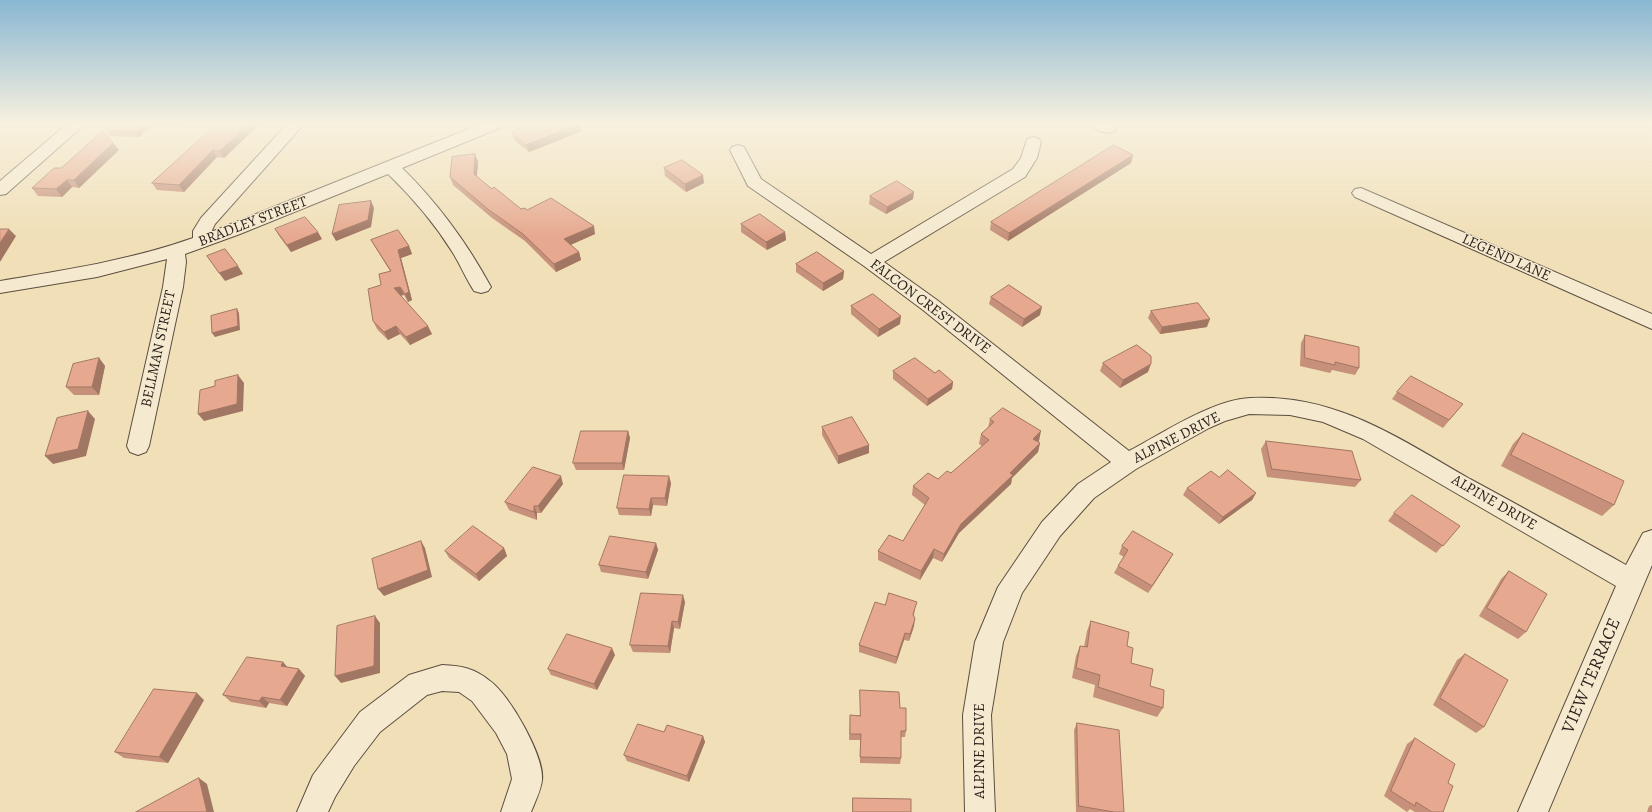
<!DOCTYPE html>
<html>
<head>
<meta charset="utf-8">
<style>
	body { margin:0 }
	canvas { display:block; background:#f0dfb7 }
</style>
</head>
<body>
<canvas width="1652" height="812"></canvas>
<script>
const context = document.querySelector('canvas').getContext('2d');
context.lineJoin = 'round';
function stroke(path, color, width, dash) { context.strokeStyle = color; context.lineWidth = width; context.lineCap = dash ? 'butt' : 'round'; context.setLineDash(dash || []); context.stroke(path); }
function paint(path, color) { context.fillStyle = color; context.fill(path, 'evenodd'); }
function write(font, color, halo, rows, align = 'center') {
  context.font = font + ' Alegreya,serif'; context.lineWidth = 3; context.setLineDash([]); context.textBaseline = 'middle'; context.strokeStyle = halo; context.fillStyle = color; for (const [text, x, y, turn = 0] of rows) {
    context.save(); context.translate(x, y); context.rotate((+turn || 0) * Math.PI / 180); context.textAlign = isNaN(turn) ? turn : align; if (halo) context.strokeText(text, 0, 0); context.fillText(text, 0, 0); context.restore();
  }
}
const minor = new Path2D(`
	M67,124H85L6,194L0,195V181Z
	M287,124H304L215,224L211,232L481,124H504L502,127L402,168C438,203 467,243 491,287L488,291L481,293L474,291C466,279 461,266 453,253C435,224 413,198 388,174L240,234L185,254L186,262L183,287L149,446L146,452L138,455L130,452L127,446L163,287L167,259L97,277L0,293V281C65,270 131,260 193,238V231L201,218Z
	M1090,124H1111L1116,129L1114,132C1105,134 1095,131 1090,124Z
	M1033,137L1039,139L1041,142L1037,158L1025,177L884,262L937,300L1129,451C1163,433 1212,400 1250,398C1335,393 1400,439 1470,479C1522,507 1574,536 1626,565L1643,533L1652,530V565L1548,812H1518L1616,586L1363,439L1323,422L1290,415L1249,414L1225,421L1209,428L1136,469L1094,498L1060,536L1022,593L1003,642L991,715L995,812H965L963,715L975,642L998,587L1042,522L1078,484L1111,462L923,310L864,266L748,186L730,150L732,147L738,145L744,147L761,179L871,254L1013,169L1021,158L1027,139Z
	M1361,188L1652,314V329L1355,197L1352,193L1355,189Z
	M442,665C462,666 474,668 490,681C509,694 545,757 542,780C541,790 535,802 531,812H501L512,779L507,754L496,733L472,701L459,692L442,691L427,695L380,732L354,766L335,797L328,812H297L313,775L360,712L409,675Z`);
const wall = new Path2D(`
	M113,124H184L181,127L151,126L139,137L110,136L107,130Z
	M217,124H260L224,158L217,157L184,192L157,190L152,183Z
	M582,131L529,152L514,140L512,132Z
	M119,150L79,188L72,187L62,197L38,196L32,188L61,168Z
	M475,154L478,162L477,177L492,189L521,209L527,210L595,234L570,245L579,252L581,260L556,272L525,241L492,218L453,185L450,177Z
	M1133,155L1131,163L1008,241L990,230L991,222Z
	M664,168L704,183L686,192L665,176Z
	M870,196L913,199L886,214L869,204Z
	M741,224L785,232L786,240L767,250L741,232Z
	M275,229L322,239L291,252L279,236Z
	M371,240L409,246L412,254L401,258L412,300L408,302L404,295L400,296L432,334L410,345L400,334L388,340L377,329L373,321L381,285L390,271L375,247Z
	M796,264L844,271L843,279L823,291L796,272Z
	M991,297L1040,315L1022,327L989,304Z
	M851,306L900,324L878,337L851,314Z
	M1151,311L1207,327L1160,334L1148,318Z
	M1305,335L1359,368L1355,375L1332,370L1330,373L1300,366L1301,343Z
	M99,358L105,366L99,395H74L66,387Z
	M1103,363L1148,372L1120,388L1100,371Z
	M893,371L935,373L953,382L952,389L927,406L893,379Z
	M1397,392L1463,404L1443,428L1392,399Z
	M990,419L1039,441L1038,442L1040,443L1038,452L1012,478L1011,484L959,533L942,562L933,558L920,580L878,560V551L903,541L925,505L912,495L913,486L938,479L951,473L982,446L979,444L981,434L988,428Z
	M822,427L869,453L838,464L822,435Z
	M628,431L630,438L624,470H576L573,463Z
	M1523,433L1614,505L1602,516L1501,466L1513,444Z
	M1266,441L1361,480L1355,487L1267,477L1261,449Z
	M1219,477L1256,493L1252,500L1219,524L1183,495L1187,488Z
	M671,483L667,506L653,505L651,516L619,515L617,508Z
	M563,484L541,513H537V520L509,510L505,502Z
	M1394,513L1460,526L1436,553L1388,521Z
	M656,543L658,550L648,579L601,572L599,565Z
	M1122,546L1173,554L1169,561L1148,593L1114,573L1118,566L1124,557L1119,554Z
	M504,548L507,556L479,581L449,558L445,551Z
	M1509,571L1526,632L1518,639L1479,616L1501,579Z
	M685,602L680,629L674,628L670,653L633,652L630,645Z
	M885,605L915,609L914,615V626L909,641L904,640L896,664L859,652V645Z
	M1091,621L1127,646L1131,663L1150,686L1163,708L1157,717L1093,697L1095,685L1072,678L1076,656L1080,646L1084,647L1087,631Z
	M1465,654L1484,727L1476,733L1433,705L1457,660Z
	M615,655L597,690L551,675L548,669Z
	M283,662L287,667L299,669L305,676L287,706L269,703L266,708L231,702L223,695Z
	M860,690L900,708L906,731L905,737H901V758L900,764L860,763V740H849L850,715H860Z
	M204,700L168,763L124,758L115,752Z
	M1077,723L1124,812H1076L1074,730Z
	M664,732L703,736L705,742L689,782L627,761L624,755Z
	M1415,738L1448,783L1443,812H1415L1410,809L1407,812L1384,796L1407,744Z
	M1652,805V812H1647L1649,806Z`);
const shadedWall = new Path2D(`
	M144,124H150L151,126L139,137L136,132Z
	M180,124H184L181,127Z
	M249,124H260L224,158L220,151Z
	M578,124H581L582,131L529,152L526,145Z
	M113,143L119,150L79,188L74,180Z
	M213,150L217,157L184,192L179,185Z
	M475,154L478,162L476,182L474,174Z
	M1133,155L1131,163L1008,241L1009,233Z
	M703,175L704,183L686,192L685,184Z
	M67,180L72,187L62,197L56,189Z
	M914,192L913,199L886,214L887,207Z
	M371,201L374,208L371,227L336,241L332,234Z
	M594,226L595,234L566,247L564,239Z
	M9,229L16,236L0,262V243Z
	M318,232L322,239L291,252L287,245Z
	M785,232L786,240L767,250L766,242Z
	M409,246L412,254L401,258L412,300L408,302L405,294L398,250Z
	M579,252L581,260L556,272L554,264Z
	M238,266L243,274L225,281L219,273Z
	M844,271L843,279L823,291V283Z
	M400,287L404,295L397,296L394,288Z
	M1042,307L1040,315L1022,327L1024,319Z
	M237,309L239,313L240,330L215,337L212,333Z
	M901,316L900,324L878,337L879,329Z
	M1210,319L1207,327L1160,334L1162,327Z
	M396,326L400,334L388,340L384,332Z
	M428,326L432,334L410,345L406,337Z
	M99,358L105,366L99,395L92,387Z
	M1151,364L1148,372L1120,388L1123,380Z
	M238,375L244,383L243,411L204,421L198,414Z
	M953,382L952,389L927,406L928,399Z
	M88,411L95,419L86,456L53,464L45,456Z
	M628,431L630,438L624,470L622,463Z
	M1041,431L1039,441L1031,448L1033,439Z
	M1040,443L1038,452L1012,478L1011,484L959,533L942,562L944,554L961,524Z
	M869,445V453L838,464V456Z
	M561,476L563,484L541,513L538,506Z
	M669,476L671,483L667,506L665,498Z
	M1256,493L1252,500L1219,524L1223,517Z
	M651,498L653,505L651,516L649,509Z
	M534,506L537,513V520L534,512Z
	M421,541L425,548L432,577L384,596L378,589Z
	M656,543L658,550L648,579L646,572Z
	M504,548L507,556L479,581L476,574Z
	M934,549L933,558L920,580L921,571Z
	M1173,554L1169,561L1148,593L1152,586Z
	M683,595L685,602L680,629L678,622Z
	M375,616L380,623V673L341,683L335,676Z
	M915,619L914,626L909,641L910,634Z
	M672,621L674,628L670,653L668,646Z
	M905,633L904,640L896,664L897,657Z
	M612,648L615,655L597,690L594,684Z
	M283,662L289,669L281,666Z
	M299,669L305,676L287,706L280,700Z
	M197,693L204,700L168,763L159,757Z
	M262,697L269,703L266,708L259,701Z
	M703,736L705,742L689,782L687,776Z
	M199,778L207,784L214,812H206Z`);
const building = new Path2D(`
	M113,124H144L136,132L107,130Z
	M217,124H249L220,151L213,150L179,185L152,183Z
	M532,124H578L526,145L512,132Z
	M103,131L113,143L74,180H67L56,189L32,188L54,168H61Z
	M1114,145L1133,155L1009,233L991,222Z
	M475,154L474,174L492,189L494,187L521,209L525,208L527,210L551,198L594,226L564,239L579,252L554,264L523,234L489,210L450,177L452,157Z
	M682,160L703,175L685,184L664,168Z
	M897,181L914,192L887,207L870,196Z
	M371,201L368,220L332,234L339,205Z
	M760,214L785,232L766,242L741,224Z
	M305,217L318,232L287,245L275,229Z
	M0,229H9L0,243Z
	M398,230L409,246L398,250L409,292L405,294L400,287L394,288L428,326L406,337L396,326L384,332L373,321L368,289L381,285L379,274L391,271L371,240Z
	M225,249L238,266L219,273L207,256Z
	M817,252L844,271L823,283L796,264Z
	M1009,285L1042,307L1024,319L991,297Z
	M873,294L901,316L879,329L851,306Z
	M1198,303L1210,319L1162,327L1151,311Z
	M237,309L238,326L212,333L211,316Z
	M1305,335L1359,347V368L1335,362V365L1305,358Z
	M1137,345L1151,356V364L1123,380L1103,363Z
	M99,358L92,387H66L73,364Z
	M915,358L935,373L939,370L953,382L928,399L893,371Z
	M238,375L237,404L198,414L200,390L215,386V381Z
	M1411,376L1463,404L1449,420L1397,392Z
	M1003,408L1041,431L1033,439L1040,443L1010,473L1013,475L961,524L944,554L934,549L921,571L878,551L889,535L903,541L929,498L913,486L928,473L938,479L947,471L951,473L989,440L981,434L994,422L990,419Z
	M88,411L78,449L45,456L57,418Z
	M852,417L869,445L838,456L822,427Z
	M581,431H628L622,463H573Z
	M1523,433L1624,481L1614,505L1511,455Z
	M1266,441L1352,451L1361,480L1272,469Z
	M533,467L561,476L538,506H534V512L505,502Z
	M1228,470L1256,493L1223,517L1187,488L1211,471L1219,477Z
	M624,475L669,476L665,498H651L649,509L617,508Z
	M1412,495L1460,526L1443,546L1394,513Z
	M473,526L504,548L476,574L445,551Z
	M1133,531L1173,554L1152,586L1118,566L1128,550L1122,546Z
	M610,536L656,543L646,572L599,565Z
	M421,541L428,570L378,589L372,559Z
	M1509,571L1547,594L1526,632L1487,608Z
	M641,593L683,595L678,622L672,621L668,646L630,645Z
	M889,593L917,602L913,614L915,619L910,634L905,633L897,657L859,645L875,602L885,605Z
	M375,616L374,666L335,676L337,626Z
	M1091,621L1129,632L1127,646L1133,648L1131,663L1153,669L1150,686L1164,690L1163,708L1098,687L1100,675L1076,668L1080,646L1087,647Z
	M567,634L612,648L594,684L548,669Z
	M1465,654L1508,680L1484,727L1440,698Z
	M247,657L283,662L281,666L299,669L280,700L262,697L259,701L223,695Z
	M154,689L197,693L159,757L115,752Z
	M860,690L899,692L900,708H906V731H901V758L860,757L861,734H850V715L860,716Z
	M1077,723L1119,730L1124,812H1114L1079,806Z
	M638,724L664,732L667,725L703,736L687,776L624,755Z
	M1415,738L1455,764L1448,783L1453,786L1443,812H1432L1416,802L1415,806L1391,791Z
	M199,778L207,812H136Z
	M853,798L911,799V812H853Z`);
const streetNames = [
	["BRADLEY STREET",253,222,-21],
	["LEGEND LANE",1506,258,24],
	["FALCON CREST DRIVE",930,307,37],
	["BELLMAN STREET",159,349,-78],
	["ALPINE DRIVE",1177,438,-27],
	["ALPINE DRIVE",1494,503,30],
	["ALPINE DRIVE",980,751,-90]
];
const nearStreetnames = [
	["VIEW TERRACE",1592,676,-67]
];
stroke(minor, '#5c4f40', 2);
paint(minor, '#f5ead0');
paint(wall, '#c6907a');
paint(shadedWall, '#a17663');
paint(building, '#e6a88e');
stroke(building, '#a17663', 1);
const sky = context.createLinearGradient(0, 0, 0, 238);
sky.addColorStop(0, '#89b7d2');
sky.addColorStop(0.52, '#f8f1df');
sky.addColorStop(1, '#f8f1df00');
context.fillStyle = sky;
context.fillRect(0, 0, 1652, 238);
write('15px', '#2a1f19', '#f5ead0', streetNames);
write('18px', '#2a1f19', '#f5ead0', nearStreetnames);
</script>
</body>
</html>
